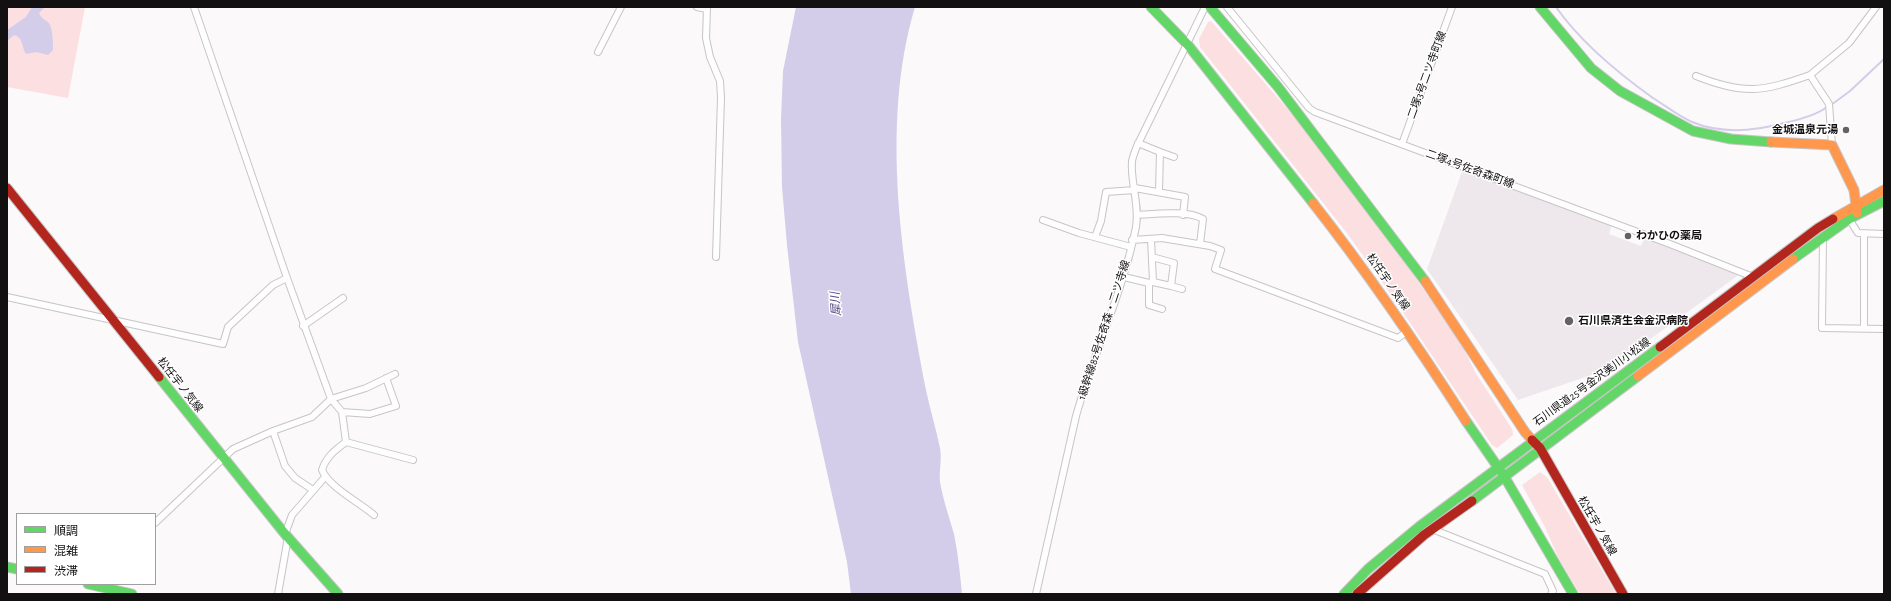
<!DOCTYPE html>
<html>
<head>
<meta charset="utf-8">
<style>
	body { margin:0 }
	#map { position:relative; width:1891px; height:601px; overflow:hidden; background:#fbf9fa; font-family:"Alegreya Sans","Noto Sans JP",sans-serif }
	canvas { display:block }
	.frame { position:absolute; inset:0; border:8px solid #121011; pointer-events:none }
	.legend { position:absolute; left:16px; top:513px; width:140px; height:72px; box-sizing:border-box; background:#fff; border:1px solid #a09fa0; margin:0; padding:5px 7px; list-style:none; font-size:12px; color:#121011 }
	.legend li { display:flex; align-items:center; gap:8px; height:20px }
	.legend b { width:20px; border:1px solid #a09fa0 }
</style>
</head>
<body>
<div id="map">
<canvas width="1891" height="601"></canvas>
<div class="frame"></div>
<ul class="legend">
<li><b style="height:5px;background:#63d668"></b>順調</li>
<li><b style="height:5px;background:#ff974d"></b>混雑</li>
<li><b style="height:5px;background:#b3261e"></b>渋滞</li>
</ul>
</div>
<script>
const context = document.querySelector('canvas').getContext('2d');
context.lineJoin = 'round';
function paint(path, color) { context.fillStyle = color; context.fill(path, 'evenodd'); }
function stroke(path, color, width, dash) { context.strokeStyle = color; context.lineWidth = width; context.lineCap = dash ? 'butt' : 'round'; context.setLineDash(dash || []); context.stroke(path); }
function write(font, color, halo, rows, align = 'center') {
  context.font = font + ' "Alegreya Sans","Noto Sans JP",sans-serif'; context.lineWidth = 3; context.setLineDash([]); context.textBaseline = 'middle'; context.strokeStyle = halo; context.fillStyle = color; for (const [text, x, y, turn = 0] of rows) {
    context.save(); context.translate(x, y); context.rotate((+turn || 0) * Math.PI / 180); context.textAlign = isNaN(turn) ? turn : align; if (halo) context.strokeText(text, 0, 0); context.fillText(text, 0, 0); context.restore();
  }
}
const built = new Path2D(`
	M1463,169L1612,224L1609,234L1641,246L1645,236L1740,274L1609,369L1518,400L1427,269Z`);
const green = new Path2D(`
	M7,7H85L68,98L7,87Z
	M1211,21L1303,127L1381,229L1460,341L1475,372L1512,429L1513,435L1497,448L1492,445L1388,290L1346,232L1200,47L1199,39L1208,22Z
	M1540,472L1547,477L1616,594H1580L1558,557L1545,527L1522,485Z`);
const water = new Path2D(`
	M32,7H45L39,13C41,18 44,19 48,22C53,27 53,42 53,50L48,55L36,52L26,54C21,46 24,38 14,35L7,41V30L26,17Z
	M796,7H915C879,127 903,269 926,390C930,409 936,429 940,448C942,459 939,471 940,482C943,499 949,517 954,534C958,553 960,574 962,594H851L847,562L798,342L787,245L782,187L781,119L783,71Z`);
const stream = new Path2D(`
	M1556,7C1581,43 1618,73 1653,98C1666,106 1678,116 1692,122C1721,134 1755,131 1784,123C1798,120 1815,116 1827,107
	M1831,105L1850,91L1884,59`);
const street = new Path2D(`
	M697,7L707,9
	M707,7L706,38L710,57L720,81L721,98L716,257
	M1227,7L1309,108L1315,112L1670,244L1753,277
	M598,52L621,7
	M1810,75L1849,43L1876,7
	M1696,76C1744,95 1762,92 1810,75L1829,104L1832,145
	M1138,143L1160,152L1159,191
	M1402,144L1452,7
	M1160,152L1174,157
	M1135,188L1185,197L1183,215
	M1137,215C1154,214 1188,210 1203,219L1200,244
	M1849,219L1858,233L1884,234
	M1043,220L1079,233L1131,247
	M1864,234V328
	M1823,236L1822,328L1884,329
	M1095,237L1101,221L1106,192L1135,190
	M1132,240L1162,238L1210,246L1221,250L1215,269L1398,338L1408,331
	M1152,257L1174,263L1171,286L1153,282
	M1124,277L1149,283L1153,282L1151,239
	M1149,283V305L1162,309
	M1171,286L1182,289
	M7,297L223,344L228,327L273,285L287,278
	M303,326L343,298
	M342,412L370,414L396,406L386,378
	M273,431L285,466L295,478L313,490
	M346,442L413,460
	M374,515C359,502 329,487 322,470C326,457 335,450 346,442L342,412L331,399L366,388L395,374
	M155,523L233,449L273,431L312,417L331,399L287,278L194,7
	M1432,529L1545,574L1553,591L1551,594
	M285,534L292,515L325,477
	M278,594L288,537
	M1036,594L1076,416C1094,352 1123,292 1136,227C1140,205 1130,182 1132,161C1133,156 1135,151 1137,146L1205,7`);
const fast = new Path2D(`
	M1151,7L1188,45L1313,203
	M1210,7L1278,87L1425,281
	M1540,7L1591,68L1620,91L1693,131L1731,139L1771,142
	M1793,259L1849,219L1884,201
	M159,377L285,534L338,594
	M1466,421L1504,476L1573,594
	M1472,501L1638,376
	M7,567L17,569
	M88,584L132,594
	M1344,594L1368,569L1420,526L1660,347`);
const slow = new Path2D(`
	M1771,142L1832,145L1854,190L1857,213
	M1313,203C1368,273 1418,346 1466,421
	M1833,219L1884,190
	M1425,281L1525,432L1532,440
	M1638,376L1793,259`);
const jam = new Path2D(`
	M7,188L159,377
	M1660,347L1818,228L1833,219
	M1532,440L1540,448L1623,594
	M1357,594L1424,535L1472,501`);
const markers = [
	[1846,130,4,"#646263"],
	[1628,236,4,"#646263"],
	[1569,321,5,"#646263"]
];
const streetNames = [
	["二塚3号二ツ寺町線",1427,75,-70],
	["二塚4号佐奇森町線",1470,169,20],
	["松任宇ノ気線",1388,282,55],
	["1級幹線82号佐奇森・二ツ寺線",1104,330,-72],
	["石川県道25号金沢美川小松線",1592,382,-36],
	["松任宇ノ気線",180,385,52],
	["松任宇ノ気線",1597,526,60]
];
const poiNames = [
	["金城温泉元湯",1838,130,"right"],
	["わかひの薬局",1636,236],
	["石川県済生会金沢病院",1578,321]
];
const waterNames = [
	["犀川",836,304,-94]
];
paint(built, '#eee8ec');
paint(green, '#fcdfe1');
paint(water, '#d3cdea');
stroke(stream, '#d3cdea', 2);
stroke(street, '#c7c5c6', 8);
stroke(fast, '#c7c5c6', 11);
stroke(slow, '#c7c5c6', 11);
stroke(jam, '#c7c5c6', 11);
stroke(street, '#fefefe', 6);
stroke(fast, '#63d668', 9);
stroke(slow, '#ff974d', 9);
stroke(jam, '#b3261e', 9);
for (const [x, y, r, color] of markers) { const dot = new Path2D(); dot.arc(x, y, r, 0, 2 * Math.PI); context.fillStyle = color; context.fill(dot); stroke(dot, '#fff', 1.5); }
write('11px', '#121011', '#fff', streetNames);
write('bold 11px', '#121011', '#fff', poiNames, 'left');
write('italic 12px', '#55477d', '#fff', waterNames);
</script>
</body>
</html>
